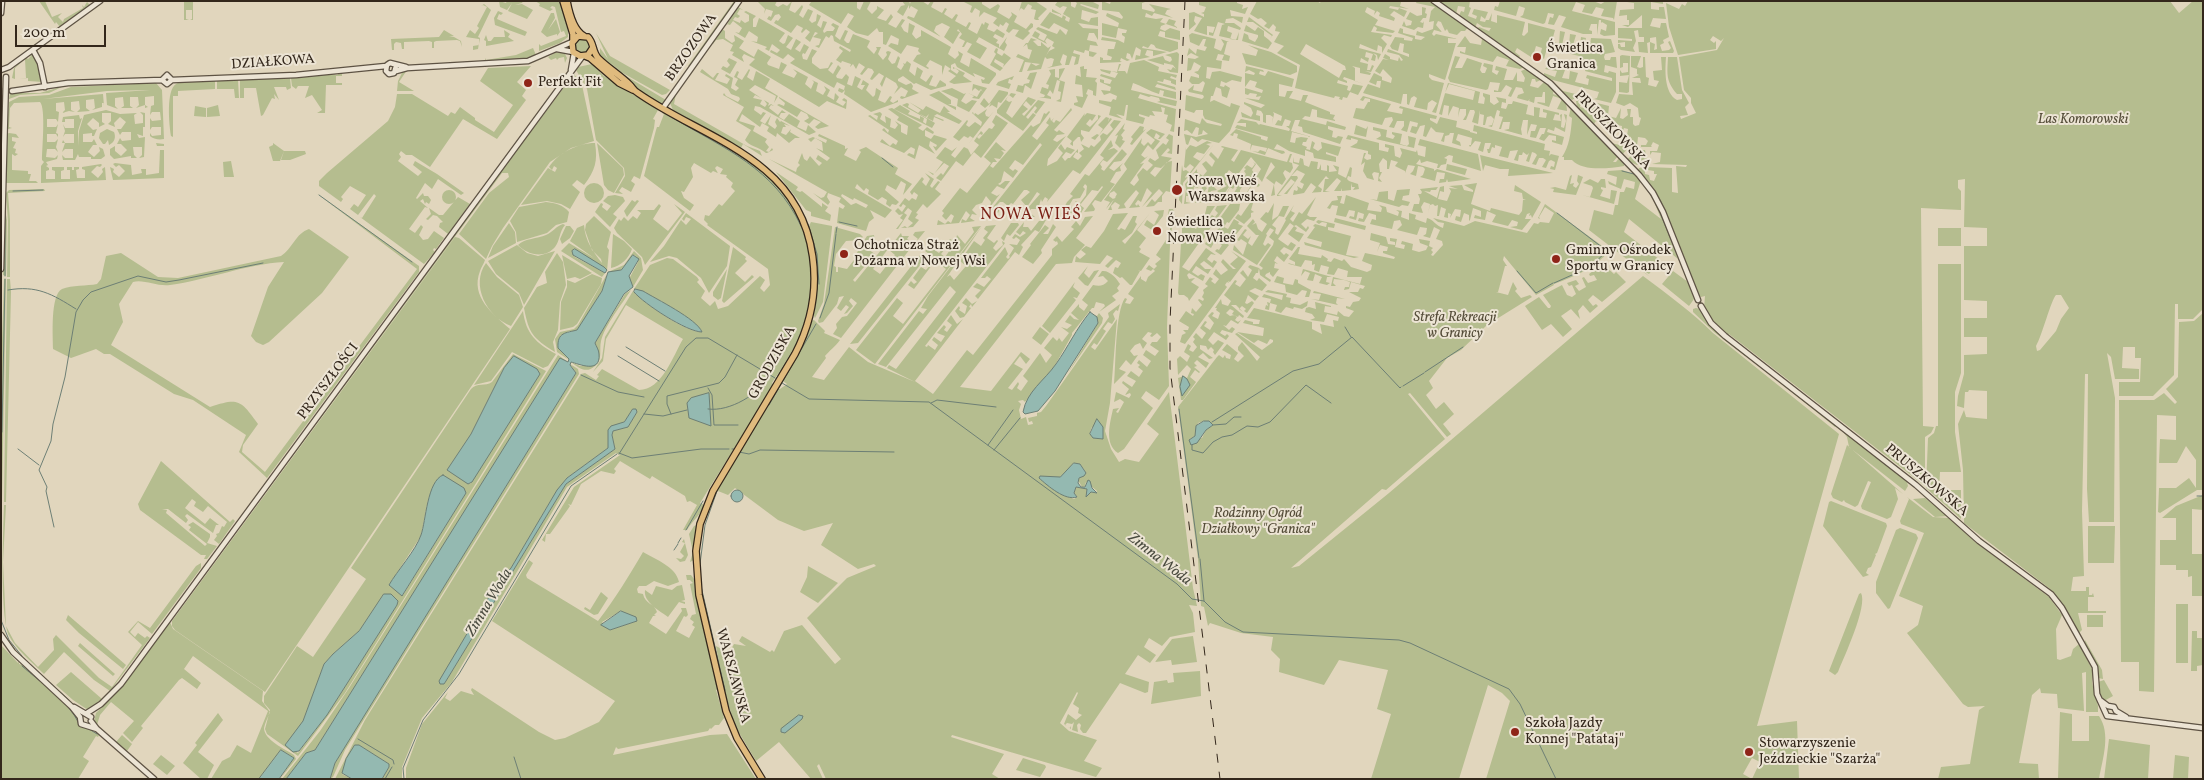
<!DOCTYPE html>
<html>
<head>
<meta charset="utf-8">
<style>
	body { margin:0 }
	#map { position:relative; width:2204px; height:780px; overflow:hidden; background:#e1d6bd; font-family:Vollkorn,serif }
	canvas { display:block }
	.frame { position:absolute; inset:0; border:2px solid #33271b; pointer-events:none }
	.scale { position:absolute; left:15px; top:25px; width:91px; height:22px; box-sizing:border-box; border:2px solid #33271b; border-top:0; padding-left:6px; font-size:15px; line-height:18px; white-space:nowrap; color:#33271b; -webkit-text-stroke:4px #ece4d4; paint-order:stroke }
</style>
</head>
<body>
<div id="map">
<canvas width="2204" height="780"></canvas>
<div class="frame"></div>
<div class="scale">200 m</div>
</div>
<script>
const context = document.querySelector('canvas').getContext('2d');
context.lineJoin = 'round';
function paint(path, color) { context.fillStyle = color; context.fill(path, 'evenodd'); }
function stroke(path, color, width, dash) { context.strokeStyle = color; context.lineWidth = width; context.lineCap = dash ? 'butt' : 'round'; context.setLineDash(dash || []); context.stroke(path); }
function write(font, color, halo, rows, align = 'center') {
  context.font = font + ' Vollkorn,serif'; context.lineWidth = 4; context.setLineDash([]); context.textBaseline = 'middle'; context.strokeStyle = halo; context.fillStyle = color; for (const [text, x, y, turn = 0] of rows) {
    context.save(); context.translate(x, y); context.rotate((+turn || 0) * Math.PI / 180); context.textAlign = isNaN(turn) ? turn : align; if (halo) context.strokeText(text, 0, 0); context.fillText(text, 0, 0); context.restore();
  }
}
const green = new Path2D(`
	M39,1H45L52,17L62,13L58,17L63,22L64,19L83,8L82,5L84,7L87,2L90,5L60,27L56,22L55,24Z
	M184,1H193V20H190L192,19V10H186V19L189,20H184Z
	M499,1L506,3L507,1H523L522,3L515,5L522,4L533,10L527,19L508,11L512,3L507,10L500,7Z
	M535,1H560L568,31V37L560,43L539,51V44L541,46L566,36L564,31L561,32L555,7L552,6L550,8L553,9L550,11L539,6L540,4Z
	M734,1H737L690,67L688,66Z
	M757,1H777L775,5L778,7L783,4L787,6L792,1L789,10L795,13L802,5L803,7L799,15L803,18L808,9L813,11L809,20L812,23L816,21L817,14L821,16L817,25L821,28L823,21L827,22L823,31L824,33L827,31H833L835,28L831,25L833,23L839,26L835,36L840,40L845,30L848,31L844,40L847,43H849L853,34L868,40L870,41L867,47L874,54L877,49L876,47H881L878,54L883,60L887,55L886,52L888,51L891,52L888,59L892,64L895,63L898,56L900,58L897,67L901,70L904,65L903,63L905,64L907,61L911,64L909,71L915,76L917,67L923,71L920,78L926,82L931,75L933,76L929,85L936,87L940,80L946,84V86L931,90L916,83L914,84L903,76L898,79V81L906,85L911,83L913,86L912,89L919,93L902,99L900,98L901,96L905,97L908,91L901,87L894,94L898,87L896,83L886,77L882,87L880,84L884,76L879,73L872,80L870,79L874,72L872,69L868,68L862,75L860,74L865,67L859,63L856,69L853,64L850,67L851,64L842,61L841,63L836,60L843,51L839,48L840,46L850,52L851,50L834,41L833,36L831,35L829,38L826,36L819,48L815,46L819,45L821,39L813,37L818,33L815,32L810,42L805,38L810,32L806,29L802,33L801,32L803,28L797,25L791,33L774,23L776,20L778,21L781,17L779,14L775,15L771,21L767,19L769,16L771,17L773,11L766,9L764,14L765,9Z
	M818,1H857V8L860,10L864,1H871L867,9L872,14L877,9V6L884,10L877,18L886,21L891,14L893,17L888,24L896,28L902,19L905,20L901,26L904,31L908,33L909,23L915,26L912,34L916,39L921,36V30L951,47L948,54L955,59L959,55L958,51L963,54L960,62L969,67L971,58L996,73V75L989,84L982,83L981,79L984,80L985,78L973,73L975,77L957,67L955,63L951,65V70L957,74L959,71L955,68L953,69V67L965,73L963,76L972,82L954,84L949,82L956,76L948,71L951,69L945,65L942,75V66L930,60L926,66L929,68L928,69L913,61L917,55L921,54L918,51L919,48L907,45L901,54L888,46L891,43L898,45L899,39L891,35L886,45L883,44V32H879L877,28L868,36L856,33L847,27L854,16L848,13L841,24L809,5L811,2Z
	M902,1H909L910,4L911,1H922L928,5L931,1H934L931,7L942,13L945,8L947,9L944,14L952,19L956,14L958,15L955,21L966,27L969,22L971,23L968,29L977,34L982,23L984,25L985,22L989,24L987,29L994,32L997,29L1005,34L1003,38L995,34L993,37L998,40L996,43L999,44V48L1007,37L1005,42L1007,45L1004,51L977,36L979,37L976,42L987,48L980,59L967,52L972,44L967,42L964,47H962L965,41L959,38L962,34L958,29L957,31L960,32L953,44L944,37L950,27L942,23L936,26L934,31L941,37L907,18L908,16L914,18L918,10L911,6L909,9V5L903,16L897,12L901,6L905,5Z
	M982,1V4L990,9L998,4L1000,6L997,12L1009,19L1012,15L1011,12L1017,16L1014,22L1026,29L1031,23L1033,24V27L1028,31L1030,33L1023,40L1015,36L1019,30L1013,29L1009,33L1006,31L1009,24L1006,22L1003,26L1000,24L999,27L993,23L997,18L984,12L979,17L980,11L975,8L972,13L970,12L972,6L964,2Z
	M1022,1H1035L1047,9L1038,18L1039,20H1036L1034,19L1036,10L1031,9L1032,6L1028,4L1024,10L1021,8L1019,11Z
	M1058,1H1071V6L1075,8L1077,3L1074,1H1091L1099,5L1098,9L1081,4L1080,5L1099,12L1096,14L1082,10L1081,19L1089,22L1091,18L1098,17V26L1078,23L1083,28L1098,29V40L1094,33H1089L1087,40L1096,42L1098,46L1090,45L1089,51L1097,53L1093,57L1089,56V51L1085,50L1084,53L1074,50L1073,53L1080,55L1078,64L1074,65L1076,57L1072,56L1069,65H1065L1067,56L1063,54L1060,62L1062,65L1047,68L1052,66L1054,59L1051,58L1047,59L1045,57L1041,69L1027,71L1031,63L1036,66L1040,64L1025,62L1022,72H1019L1024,60L1016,57L1018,54L1029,59L1032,50L1028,49L1027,44L1023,47L1026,43H1028L1031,38L1037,40L1033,41L1038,46H1041V42L1048,48L1051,46L1046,56L1049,51L1055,48L1052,46L1054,42L1047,38L1045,41L1047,44L1032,36L1035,31L1040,34L1038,38L1044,41L1047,35L1036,29L1038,27L1057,34L1060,29L1066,35L1068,30L1054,23L1049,29L1040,25L1050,12L1062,18L1063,15L1052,12V9L1066,17L1065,20L1069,22L1070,18L1063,14L1067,7L1063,6L1060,8L1055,5Z
	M1102,1L1110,4L1111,1L1145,2L1142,3V9L1154,12L1155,10L1149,4L1171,9L1167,10L1165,14L1173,18L1154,13L1152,16L1146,13L1145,17L1156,19L1163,18L1160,22L1166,24L1169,19L1176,21L1174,25L1178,28L1166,24L1161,26L1160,29L1165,31L1170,28L1180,31V40L1165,37V32L1160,31L1158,36L1178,42V49L1170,52L1156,48L1154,45L1151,44L1148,48L1143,46L1142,48L1167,52L1153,56V51L1147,50L1145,55L1150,57L1135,60L1136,55L1140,56L1141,50L1136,47L1132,59L1130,54L1127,53L1126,58L1130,60L1127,61L1121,58L1120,61L1122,62L1100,63V57L1103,58V60H1111L1112,57L1107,55L1108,49H1114L1116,42L1101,40L1102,37L1118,40L1124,43L1125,37L1122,35V33H1126L1127,30L1118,28L1116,38L1102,35V23L1118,27L1119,23L1106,16L1107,13L1122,19L1123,17L1119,12L1102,10Z
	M1199,1H1237V3L1243,5L1242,9L1248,7L1245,14L1230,10L1231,16L1243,17L1242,23L1233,18L1226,19L1225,23H1234L1241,28L1240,30L1228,26L1227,31L1232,33L1230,39L1236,40L1239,32L1238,40H1237L1219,36L1222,25L1225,24L1218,22L1213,36L1209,35V32L1213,33L1215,27L1207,26V35L1194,31L1202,18L1195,16L1194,21L1196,24L1189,30V13L1194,12L1204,17V14L1201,13L1204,12L1206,7L1199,5Z
	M1257,1H1317L1320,3L1321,1H1398L1401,2L1400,6L1409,9L1390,6L1389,8L1398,10L1399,8L1407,11L1404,17L1394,11L1390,15L1395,18L1394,21L1379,16L1380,13L1377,11L1374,15L1375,11L1367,7L1365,12L1378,20L1375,25L1395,31L1393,33L1376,31L1377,28L1374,26L1371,32L1392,35L1391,37L1384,35L1381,38L1387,44L1382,53V47L1378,45L1377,51L1360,44L1359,48L1381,54L1378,60L1377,55L1373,53L1376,56L1375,61L1371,60L1373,54L1366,52L1365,57L1369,58L1368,62L1361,58L1360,62L1368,64L1367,70H1370L1372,65L1374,66L1371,72L1365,71L1371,73L1370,75L1360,73V68L1352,66L1355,68V81L1364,84L1344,77L1343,79L1347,81V83L1338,80L1337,83L1348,86L1347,90L1350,91L1353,84L1363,86L1358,95L1350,92L1347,98L1343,97L1342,100L1339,99L1340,97L1335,96L1334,98L1295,88L1300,65L1277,53L1284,46L1274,42L1280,32L1275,31L1276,27L1273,24L1269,29L1264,26L1267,23L1261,18L1258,19L1250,14ZM1306,44L1345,66L1346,70H1343L1339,78L1300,54Z
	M1417,1H1430L1468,27L1465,31H1461L1457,35L1449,33L1447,29L1445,31L1441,22L1438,21L1436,25L1442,32L1434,30L1432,34L1434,36L1436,34L1458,39L1448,38V43H1456L1445,80L1429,74V77L1432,80L1444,83L1436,113L1432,112L1437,103L1432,100L1428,103L1427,110L1414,107L1417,98L1414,96L1411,98L1409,105L1407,104V94H1403L1401,104L1363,93L1368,84L1380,88L1381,81H1377L1376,85L1369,82L1374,73L1382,77V80L1391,83L1392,78L1383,69L1380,74L1375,71L1383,59L1389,60L1383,58L1385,54L1390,57V59L1398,61L1399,57L1401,61L1403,60L1399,55L1387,52L1388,49L1409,57V54L1403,52L1404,44L1400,43L1398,51L1392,49L1390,46L1395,37L1404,38V40L1412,41L1413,38L1398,33L1400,28L1403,29V33L1415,36V39L1421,40L1425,37L1416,35L1417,31L1422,33L1433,29L1434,21L1429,22L1431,11L1435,7L1416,3Z
	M1442,1H1470L1469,7L1471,8L1468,16L1476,19L1477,16L1472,14L1474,9L1488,12L1485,19L1481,16L1480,21L1485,22L1486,20H1489L1492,13L1491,21L1497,23V15L1525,22L1522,35L1524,36L1528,32V23L1555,30L1552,41L1559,44L1560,31L1565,32L1562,45L1566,46L1569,45L1570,34L1576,35L1573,45L1580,47L1581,37L1586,38L1583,49L1589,52L1591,38L1611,39L1615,52L1605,54L1604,57L1605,60H1610L1611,57H1616L1617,68L1605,65L1604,72L1608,73L1609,71L1616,73V92L1611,103L1594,99L1597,98L1599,92L1549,79L1563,91L1580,95L1572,100L1544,75V73L1555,77L1557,71L1545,69L1548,66L1565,70L1562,78L1569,79L1570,71L1578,73L1575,82L1588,85L1589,79L1586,78L1587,75L1612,81V78L1585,71L1586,67L1589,68L1588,60L1584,59L1581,70L1576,69L1579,56L1547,48L1544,59L1540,56L1542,48L1536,46L1533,56L1537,58L1531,57L1517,48L1515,52L1520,56L1518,59L1477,29L1479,27L1489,31L1491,28L1483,27L1477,23L1475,28L1467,21L1459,16L1461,11L1464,12L1465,7L1458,6L1456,14L1440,4Z
	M1500,1H1593L1601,4L1606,1H1617L1614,20L1613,18L1601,16L1604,9L1596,7L1592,14L1582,12L1585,5L1576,2L1572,11L1615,22V35L1604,36L1600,34L1601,29L1606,31L1607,25L1602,22L1601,23V20H1599L1597,35V24H1591L1589,30L1592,31V34H1583L1561,27L1566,17L1559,15L1554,25L1548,24L1550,17L1553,18L1554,14L1548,13L1545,23L1543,24L1520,17L1523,15L1525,8L1519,6L1516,16L1494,10L1495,6L1498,7Z
	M1620,1H1663V4L1651,2V9L1659,10V7H1664L1666,19L1653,18L1650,26L1660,28L1661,23H1666L1669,37L1663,40L1664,43L1660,45L1662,51L1669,50L1671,48L1668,42L1670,41L1674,51L1673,53H1650V42L1655,44L1654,50L1657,49L1656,37L1650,38V42L1647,43L1648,53L1639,52L1638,42H1644V37H1639L1638,30L1634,31L1636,41L1633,48L1635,52L1621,50L1618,48V44H1620L1621,47H1625V42L1618,43V40L1632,41V39L1618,38V28H1642V15L1628,27L1622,25H1629V20H1627V15L1619,16L1620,10L1634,9V3Z
	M1688,1H2170L2179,13L2193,1H2203V309L2193,319H2178V304H2175L2174,375L2153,396H2119V382H2140L2141,358H2135V347H2123L2122,368L2139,369V379H2115L2111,357L2107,353L2115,398L2114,522H2089L2087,489L2088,374H2085L2082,511L2084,576L2073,577L2071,591H2086V587H2089V595H2092L2093,593L2094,597H2088V611H2106V613H2078L2082,630L2079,633L2063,605L2049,588L1964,523L1963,470L1958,424L1964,410L1966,417L1987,419V391L1969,390L1968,392H1965L1964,408L1957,406L1958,396L1964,374V355L1987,354V337H1964V318H1987V301L1964,300V246H1987V228L1964,227L1965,179L1958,180V188L1961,191V210L1921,208L1923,426L1934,427L1931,433L1925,437V486L1729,334L1727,336L1714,323L1704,308L1705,296L1701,297L1697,294L1666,216L1638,170L1639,168L1645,167V174L1649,175L1650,180L1654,181L1657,174H1654V171L1648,170V167L1672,168V192L1678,193L1676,166L1686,167L1687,165L1652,164L1660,162L1661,153L1652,152L1650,155V151H1657L1659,145L1653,142L1651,146L1652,147H1641V145H1646L1648,141L1645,138L1638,137L1637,146L1623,143V141L1630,142L1631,137L1627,136L1628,129L1624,128L1621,136L1622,126L1596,121L1594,124L1577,107L1576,101L1582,99L1580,107L1591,110L1593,102L1609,106L1608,116L1616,118L1621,108L1620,118L1623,119L1628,115L1627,109H1631L1630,117H1633V124L1635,126L1639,125L1641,118L1639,117L1638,108L1630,103L1624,106L1616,103L1619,94L1633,95L1632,82L1641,83L1640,78H1632L1639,75L1637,74V69L1631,67V56H1641L1637,67L1640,68L1643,67V57H1645L1646,77L1649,78L1648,85L1656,87L1659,81L1654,80L1653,71L1662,70L1661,57H1666C1665,70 1664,93 1677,100L1682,99V94H1677C1666,81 1667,75 1668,57H1677L1682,90L1689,103L1685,107L1688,115L1680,116L1681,119L1696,113L1691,103V98L1684,90L1679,57L1717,50L1724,38L1721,41L1713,36L1710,40L1714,43L1716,41V49L1678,55L1669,27L1666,3L1679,9L1682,4L1685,6ZM2056,295H2061L2069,308L2061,319L2056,331L2040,350L2037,351L2036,346C2042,336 2051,300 2056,295Z
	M484,4L491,10L478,37L480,38L478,49L473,50V46L479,45V39L466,37L470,30L475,34L479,28L477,26L487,7L483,5L481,6Z
	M738,7L743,10L740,9L737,14L740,16L738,18L735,17L733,20L740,23L741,20L745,23L749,21V15L744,12L746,11L756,16L753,19V27H756L759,18L785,33L779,41L783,44L785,43L788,35L793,38L786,47L791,50L796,39L801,42L795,49L800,52L804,44L809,47L805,54L803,53L802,55L803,59L807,60L812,49L817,51L812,58V63L820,69L828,68L831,62L833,63L828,70L833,74L838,65L841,68L836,76L837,78L842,79L846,74L849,77L847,84L852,86L855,76L861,79L857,87L862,90L865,85H861L863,80L869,84L866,90L873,97L875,95L876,88L881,91L878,100L885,103L890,96L892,97L890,101L893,103L898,100V102L871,112L844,94L845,90L842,93L838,91L839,88L844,90L845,86L837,82L834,88L790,63L795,59L788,54L783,59L770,52L771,50L777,53L780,50L772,44L769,51L765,49L767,47L751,41L757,42L758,37L749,31L745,38L735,32L739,33L742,28L733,21L730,25L727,24L726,26Z
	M1422,7L1426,8L1425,13L1427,14L1426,18H1423L1420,22L1423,23L1424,21L1423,28L1418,27L1414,30L1402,26L1404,21L1406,26L1411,25L1412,21L1406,19L1410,12L1417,16L1422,15Z
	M498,11L503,13L501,15L499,14L497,19L525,31L527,32L525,36L495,25L494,18Z
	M551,13H554L555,18L552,16L555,18L548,30L556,19L560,32L557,36V34L547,37L541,32Z
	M1249,17L1273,35L1269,40L1272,43L1268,49L1242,41L1244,33L1248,35L1249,39L1255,42L1258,37V35L1244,31L1246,25L1255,31L1258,27L1264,31V36L1269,40L1272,36L1253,22H1247Z
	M722,29L725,31V38L732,43L735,41L734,35L744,41L739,48L754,57L758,49L771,57L767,63L768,65L779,69L781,62L787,65L782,73L794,78L797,73L793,69L808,77L805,84L811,89L814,82L812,80L818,83L816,91L823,95L826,90L824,86L830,90L827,96L834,100L835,93L839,97L836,102L843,106L846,102L842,100L844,98L847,100L846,109L827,101L819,107L749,65L755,59L744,54L742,57L744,62L732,55L734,52L730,51L733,45L723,39L716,40L713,44H712Z
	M1470,29L1524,67L1520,69L1506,66L1509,60L1497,56L1493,62L1460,53V51L1465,53L1466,47H1457L1465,36L1470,43L1481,45L1482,39Z
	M444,30L454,36L449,37H454L461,41L462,47L460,41L457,40L436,41L434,42V48H432V42L429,41L404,42V49H402L401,43L396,42L394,44V50H392L391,39L439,37Z
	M504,30L510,34L508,37L514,41L486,46V41L484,40L486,35L488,41H491L494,37H505Z
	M597,31L596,33L610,56L670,90L666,94L662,95L621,72L611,63L621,73L666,100L664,103L659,104L640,92L600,57V48L608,59L596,33Z
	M1192,33L1216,39L1214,48L1221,51L1224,44L1221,39L1229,42H1227L1224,54L1230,56L1229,61L1222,60L1224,55L1218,54L1216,60L1222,61L1221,69L1207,67L1206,78L1210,79L1212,72L1220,71L1242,77L1241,82L1232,80L1226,83L1221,81L1220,86L1224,87L1225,85L1230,88L1227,98L1222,96L1221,89L1216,87L1213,96H1211L1210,102L1214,100L1230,107L1231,103L1240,106L1230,131L1219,143L1202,139L1198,142L1191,137L1188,145L1186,144L1184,134L1196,137L1208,134L1203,130L1202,134L1198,135L1199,128L1196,127L1192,134L1187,130L1184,131L1185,119L1200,124L1202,118L1207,123L1221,126L1222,124L1205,119L1203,115V110H1196L1194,113L1185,110L1186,95L1202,99L1204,97L1203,95L1189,92L1188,90L1194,85L1193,90L1202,92L1205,83L1203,81L1199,84H1192L1189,81L1191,76L1199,78V75L1194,72L1198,71L1201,66L1194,62L1191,70L1187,71L1188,58L1195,59L1199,57L1191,53L1187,56L1189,48L1196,54L1197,49L1205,51L1207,47L1204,46L1206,39H1203L1199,46L1190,42L1189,35Z
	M575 46a7 7 0 1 1 14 0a7 7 0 1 1-14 0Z
	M1248,45L1271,52L1297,66V72L1290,75L1246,64L1242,53L1256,56L1258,50Z
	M533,48L536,55L528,58L485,61V58L486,60L516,55Z
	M996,48L998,49L997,53L1002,56L1004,53L1011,58L1003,67L1004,64L995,59L994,62L1003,68L1000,71L990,65L996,54L994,52Z
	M564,52L567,58L565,63L564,57L559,58L557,60L556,58L551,60L548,57L555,53Z
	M1177,52L1179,54L1178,73L1170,72L1167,69L1171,70L1173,67L1176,69L1173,65L1164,63V65L1147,60L1163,56L1165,60L1170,62L1172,60L1171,57L1165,55Z
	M30,54L34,55L38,61L43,82L28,81V78L19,79L26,78L25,59L15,68V79L12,78L14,68L26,57L28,59L31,56Z
	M1622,55L1630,56L1629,92L1627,93L1619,92V82L1627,83L1629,75L1620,76V70L1622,73L1628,72V63H1623V67L1620,68V56Z
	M1455,56L1460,57L1455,68H1462L1467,58L1482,63L1480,70L1482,73H1485L1487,68L1483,66L1484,63L1493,65L1492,72L1497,75L1499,71L1495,70L1496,66L1507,69L1504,80H1513L1517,72V81L1524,82L1525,78L1521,71L1526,69L1541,80L1536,82L1535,79H1532L1530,86L1538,88L1544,82L1554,90L1553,94C1562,96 1567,101 1567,111L1557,109L1562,99L1553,96L1549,107L1537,103L1538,102L1545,103V92H1543L1542,97H1535L1534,103L1529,101L1530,99L1528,101L1517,98L1518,95L1524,93L1522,88L1516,87L1511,97L1508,96L1512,88L1506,85L1501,92H1494V90L1498,91L1500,83L1490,82L1488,89L1486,90L1450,82L1448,78Z
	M729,58L737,62L730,74L721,69L723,66L727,68L730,65L727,61Z
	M1144,60L1159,67L1158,71L1177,75L1176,78L1171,76L1170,78L1176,80V85L1171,83V81L1164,79L1163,82L1158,81L1157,82L1175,87L1176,90L1157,84L1155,87L1176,92V99L1163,96L1164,91L1160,90L1159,94C1149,91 1142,86 1133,83L1131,90L1177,101L1176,106H1175L1157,102L1160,101L1159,98L1151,96L1149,97L1140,94L1138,98L1176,109L1174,132L1170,131L1172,125L1166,122L1168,115L1164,114L1165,108L1161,107L1162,112L1152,111L1155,116L1150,115L1149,117L1139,114V116L1145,118L1143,124L1126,120L1128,105H1126L1124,116L1116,114L1123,119L1109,115L1111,107L1099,103V100L1111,102L1113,99L1116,100L1117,96L1110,93L1104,95L1101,90L1110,91L1111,87L1100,82V79L1104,80V83L1110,84L1112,80L1100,76L1101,74L1115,78L1118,73L1111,71L1110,74L1101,71L1100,69L1117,72L1119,64H1121L1118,71H1125L1127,74L1130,63Z
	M592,64L604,76L658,110L653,119L655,120L654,128L640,179L634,176L631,181L635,184L631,192L622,187L619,191L623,194L615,193L625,176L624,168L596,140L587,89L576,70L578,67Z
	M531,66L517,82L526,90L522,96L526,100L497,139L463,119L430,167L412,155H406L401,151L399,154L401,157L398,161L418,176L422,172L413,165L415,161L437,174L464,193L461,195L438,179L432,189L425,183L416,198L417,199L423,193L424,196H428L431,200L429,204L426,202L425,204L423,199L420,201L428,208L425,207L409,229L415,233L421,225L423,227L419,235L423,240L428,239L434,231L444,238L436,249L434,248L433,250L435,252L424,264L360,217L362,218L376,196L374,194L358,215L350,209L354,204L358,207L366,195L350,186L341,197L343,199L341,202L319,186V181L327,173L388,121L395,107L397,94H412L448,116L451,112L455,114L460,107L475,118V120L494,132L513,105L480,81L488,68Z
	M1084,66V69H1087L1086,77L1097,78L1095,81L1097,83L1096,96L1093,95V91L1088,89L1086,94L1088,95L1082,108L1074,105V103L1078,102L1076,96L1083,97L1082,85L1075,84L1076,75L1081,77L1080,67Z
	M1246,66L1263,70L1264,72L1260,71L1259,74L1265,76L1268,71L1294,79L1292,87L1279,84V96L1285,97L1287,91H1293L1289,98L1301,101L1303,95H1308L1305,102L1330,112V114L1335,115L1333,119L1335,120V121L1317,117V110L1312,109L1310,117L1305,116L1302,119L1326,125L1327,121L1346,127L1345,130L1328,126V129L1333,131L1332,137L1336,138L1338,136L1343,137L1340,144L1303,132L1302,127L1298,126L1300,120H1295L1291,131L1312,137L1292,132L1290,142L1295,143L1296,138L1301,137L1308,138L1306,142H1303L1302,145L1307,147L1306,149L1310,150L1312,141L1315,143L1313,148L1318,151L1322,148L1321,142L1341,147L1338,156L1326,152V154L1336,157V162L1314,158L1313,153L1305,150V156L1289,151L1277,144L1274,149L1284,151L1285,153L1282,154L1268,148L1265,155L1252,151L1258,152L1260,150L1266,152L1267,148L1252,145L1250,151L1251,144L1237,138L1238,134L1234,133L1233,136L1230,135L1236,129L1261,137V139L1267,141L1268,137L1235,128L1237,125L1246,127V123H1237L1241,119L1256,122L1259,125L1260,124L1289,131L1290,129L1286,126H1289L1291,121L1285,119L1282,126L1275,125L1278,120L1281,121L1282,116L1273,112L1274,114L1272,124L1273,117L1270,115H1266V123L1263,122V114L1261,111L1257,110L1256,115L1260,116V121L1242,117L1241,112L1251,117L1253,113L1251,108L1244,104V102L1261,108L1265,105L1245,98L1259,100L1261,96L1256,97L1257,94L1250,93L1248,95L1245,94V88L1262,93L1263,90L1255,87L1257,82L1250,80L1245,87V73L1254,75L1255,73L1249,70L1245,72Z
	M1065,68L1059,80L1065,82L1061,102L1056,101L1060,99L1061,92L1058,91L1060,81L1057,80L1053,94L1050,90L1047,95L1051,97V99L1039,97H1044L1045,95L1040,93L1042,87L1048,89L1049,85L1046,84L1051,74L1049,70L1055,69V77L1059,78V69Z
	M702,69L713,78L717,73H719L715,80L727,84L730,79L725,76L726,74L733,78L731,88L736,91L739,88L735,85L738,79L734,77L737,71L739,72L737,77L742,80L749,69L750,70L747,77L753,81L756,71L770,79L765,88L778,96L774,103L776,96L755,85L749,90L761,98L755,95L753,98L762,100L760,104L765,107L767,104L764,100L769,103L768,106L771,104L774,106L771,105L769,108L778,115L782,110L786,113H781L779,117L784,120L789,114L800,121L797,127L806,131L808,125L816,132L809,135L760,107L755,106L754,110L761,115L763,112L766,113L760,121L765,124L771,115L768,124L775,129L777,126L775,122L777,118L780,122L781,121L790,126L784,124L786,127H783L781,133L786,135L791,129L790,132L800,138H795L789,143L777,133L776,137L767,131L769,127L762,123L760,127L742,114L739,121L755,126L753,131L767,139L765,142L769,147L766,151L769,152L772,148L773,150L767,153H766C759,147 749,146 745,140L751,130L736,121L744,107L723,95L724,93L726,96L738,102L740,99L739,97L731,94L728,89L700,72Z
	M407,70L399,82L414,91H397L398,81L403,71Z
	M342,72V76H336V83H342V85H326L325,113H317L322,110L312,95L305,98L309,86H298L296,89L292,86L291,78L326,73L337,75Z
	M1037,72L1031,89L1025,85L1023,93L1016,91L1018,85L1023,86L1024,84L1029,83L1030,80L1027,79L1030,73Z
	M574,74L582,85L594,141L571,148L550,162L503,228L492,246L486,259L459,234L489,193L509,177L508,173H502L170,622L173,629L263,691L262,701L270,712C268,717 265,723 264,728C264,740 285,749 294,755L296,759L280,779L294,758L281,750L259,779H211L222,761L230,757L237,745L251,753L268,711L193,656L184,669L201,683L197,689L182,678L179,680L141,726L143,728L132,742L123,733L134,721L111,702L100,715L97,725L94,721L96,713L123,686L489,185H491Z
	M1014,76L1012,80L1009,79L1008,83L1011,84L1009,89L996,85L998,82Z
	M290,78L291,88L287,90L286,87H274L279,100L274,94L275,99L272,98L263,115L261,116L256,88H244V98H240V80Z
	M238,80L239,98H235L234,89H217V81Z
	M215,81V89L178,91V96H173V137L171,136C169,124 166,90 176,84C185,79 204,81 215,81Z
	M156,83L162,90L164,139C159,140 153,139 150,136V133L152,136L161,135V127H152L150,130V118L152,121L161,120L160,112H152L150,115L151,106L154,105V96L145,97V105L148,107L145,108V105L136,108L139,105L138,97H130V106L133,108H121L124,106L123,97L115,98V106L118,109L107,105L106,93L150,90L107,91L43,99L103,94L104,106V103H102V107L92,110L95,108L94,99L86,100V108L90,111L77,112L80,109L79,101L71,102V110L75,112L69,111L62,113L65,110L64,102L56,103V111L59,112L58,122L56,119H47V127H56L58,124L56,133L58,134V137L56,134H47V142H55L58,139L56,147L58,152L55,149H47L46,157L55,158L58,155L57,159L46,162L48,165L46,166L49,168V170L46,171V179H55V171L52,170V167H64V170L61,171V179H70V170H67V167H72V170H74V167H79V169L76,170L77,178H85V170L82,169V167L101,164L102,165L100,167L97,166L91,172L98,178L103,172L102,169L105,167L106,180L41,183V166L44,162L42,160C42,149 46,108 40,102L14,103L10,108L9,127L12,128L8,129L7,127L9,102L19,97L49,95L71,87Z
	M1448,83L1480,92L1478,103L1484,104L1485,98L1483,96V93L1490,95V102L1494,105L1499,102L1496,97L1506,99V103L1502,102L1501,108L1506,109L1508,104H1512L1513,101L1528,105L1526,114L1534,116V107L1540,108L1539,117L1546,118L1547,113L1543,112V109L1559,113V115L1555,114L1553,120L1561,121L1560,115L1562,114L1561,127L1564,128L1566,121L1564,114L1567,115L1565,132L1555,127L1554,131L1548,129L1547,132L1564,137L1562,145L1552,142V140L1556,141V136L1549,135L1544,141L1539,139L1542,134H1544L1546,128H1540L1536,138L1530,137L1531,131H1535L1537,125L1531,124L1527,135L1528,120H1523L1521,129L1522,135L1504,130L1509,129L1510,122H1503L1501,129H1499L1503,117L1499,116L1500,111L1497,110L1492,127L1488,126L1492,125L1494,119L1491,116L1487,117L1485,125H1483L1484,115L1480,114V110L1478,124L1472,122L1475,112L1474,110H1470L1466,120H1463L1466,115V109H1460L1458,117L1459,108L1453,106L1448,116L1449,106L1444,105L1442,115L1439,114ZM1449,84L1475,91L1473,100L1445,93Z
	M973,84L987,88L979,99L972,98L974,96L968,93L977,97L981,90L983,92L981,89L979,91L975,88L972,91Z
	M64,86L49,93L20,95L9,99L10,93H40Z
	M952,88L964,94L966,93L961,101L966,104L972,100L977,101L969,112L957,106L958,99L941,91Z
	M999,90L1008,92V94L1001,103L998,102L997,108L992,105L989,107L991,103L985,108L980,104L984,98L989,104Z
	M939,91L951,100V104H948L956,107V110L929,95Z
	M1011,93L1016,94L1013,98L1009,95L1006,100L1009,102L1012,101L1006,113L1012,118L1028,97L1036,100L1031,106L1026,101L1023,105L1028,109L1022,114L1024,116L1038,100L1045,102L1036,114L1034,112L1037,108L1035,106L1026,117L1028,119L1033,113L1036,115L1023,131L997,113V110Z
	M676,94L674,104L747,146L760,151L762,156L743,144L741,148L673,110L670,103Z
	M1363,96L1391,104L1387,111L1402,114L1403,109L1399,108L1400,106L1437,116L1436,119L1430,118V120L1437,124L1440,117L1457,121L1456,127L1470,131V132L1477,134V132L1473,131L1474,125L1545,144L1544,150L1550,151L1549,156L1551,154L1559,156L1555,170L1550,169L1551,166L1554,167L1555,162L1551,160L1549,161L1546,168L1542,167L1546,160L1543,158H1539L1536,165L1532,164L1537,155L1535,153L1532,152L1529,162L1526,161L1529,153L1527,155L1523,152L1522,155H1519L1518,161L1514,160L1518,150L1510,151L1508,158L1499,156L1502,147L1495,145V148L1492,147L1490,153H1488L1487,149H1489L1491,143H1485L1483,152L1478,150L1481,142L1475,141L1470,147L1469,145H1471L1472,138L1458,134L1456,140L1460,142L1461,146L1452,143L1454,133H1450L1449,135L1445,136L1444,142L1441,141L1444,133L1436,132L1431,127L1426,137L1423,136L1425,125L1420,126L1416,134L1410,132L1412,126L1417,127L1418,123L1410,121L1407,132L1401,130L1404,126V121H1397L1394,128L1389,127L1393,120L1392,117L1385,118L1382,125L1353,118L1356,108L1364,109L1368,102H1370V99L1365,98L1363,101L1360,100Z
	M779,97L829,126L818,129L815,127L821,122L814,119L809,124L804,121L809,118L807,114L801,111L797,117L777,105L779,104L784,106L785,103L779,98Z
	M909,102L923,110L926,106L940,113L944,106L950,112H947L962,121L959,124L937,114L934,116L944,120L943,121L934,117L933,121L927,118L929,114L926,117L918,113L921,110Z
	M907,103L909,104L908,107L935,123L932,128L894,109L900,105L910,111L908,114L920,119V116L924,118L923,122L926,124L927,119L902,105Z
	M218,105L220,116L207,117V108Z
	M195,106L206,108V117L194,116Z
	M1571,107L1618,156L1613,162H1616L1619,158L1624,163V166C1606,169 1582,171 1572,160H1564V157H1562C1569,147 1571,133 1572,118L1569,116Z
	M892,108L922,125L918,128L923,131L927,127L934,132L933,134L925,130V136L931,139L934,135L947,139L936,151L933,146L936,147L937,145L930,141L929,146L935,154L919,145L915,159L907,155L909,153L914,155L915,149L911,147L904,153L880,142L882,139L890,146L893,143L896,145L898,141L882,130L884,128L888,133L889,130L868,116L870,115L877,120L878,116L873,114L880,112L882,114L880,119L886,123L885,116L891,119L890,127L895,129L898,125L895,121L901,125V132L907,135L908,126L897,120L899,117L888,109Z
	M1071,108L1072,110L1054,130L1057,132L1059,130L1065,134L1057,135L1053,140L1057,142L1066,136L1048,159L1047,166L1057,161L1063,153L1058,148L1061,144L1065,150L1067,147L1075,150L1071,154L1066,152L1062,157L1065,161L1068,158H1070L1078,149V153L1076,152L1073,157L1078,160L1082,156L1079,153L1084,149L1081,144L1089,148L1091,145L1094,147L1101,140L1100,136L1103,133L1107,135L1113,129L1110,125L1114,120L1121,121L1080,174L1073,170L1047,202L1048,199L1045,197L1042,202L1041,199L1038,209H1031L1029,212L1035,217H1020L1040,194L1037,192L1027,207L1021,200L1030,192L1027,190H1024L1013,204L1011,203L1008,206L1003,202H1000L997,205L1001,206L998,213L994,210L992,215L989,212L1042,145L1040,143L1023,165L1015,160L1009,168L1013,171L1015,169L1018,171L1013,178L1004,171L1001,182L998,184L1000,185L1005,181H1010L1004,189L997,186L991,193L997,196L1000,194L990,207L991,202L986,196L982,203L976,205L972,210L977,215L972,214L970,218L975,221L961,223L962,219L966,221L970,215L966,211L959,223L937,225L938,220L945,224L948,221L951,223L954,216L951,214L946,220L942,216L944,213L942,211L960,188L967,193L991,163L984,157L996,142L1006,151L1001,150L1004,153L1000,159L994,158L997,162H993L990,166L993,168L1031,125L1033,127L1040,123L1044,113L1046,114L1049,111L1050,112L1032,136L1037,140L1049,125L1046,123L1050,117L1051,121L1054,118L1052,121L1054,123L1056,120L1060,122Z
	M987,109L985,113L986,116L989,117L994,111L967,146L973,138L970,136L968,138L964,136L959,141L953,137L967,120L968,121L966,125L969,127L975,122L981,126L982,122L972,113L973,112L974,115L975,113L978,115Z
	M106,110L120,114L137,113L134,115L135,124L143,123V115L140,112L145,113V127H143V136L137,134L139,138L145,137L144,157L139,158L142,155V147H133L134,155L137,158H131V156L114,159L110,155V149L115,146V151L121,156L127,150L121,144H117L120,138L122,141L131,140V132H122L120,135L117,129H121L126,122L120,117L114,123L115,127L108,124L111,121V113H102V122L105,124L99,127V123L93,118L87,124L93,130L97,129L94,136H92V133L83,134V142H92L94,139L97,145H93L88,152L94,157L100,151L99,147L103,149L105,156L101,159H91V157H79L78,154L75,160H63L62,155L65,158H73V149H65L62,152L65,143H62L63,140L65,143H74V134H65L63,137L65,131L63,124L65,128H74V119H65V122H62L63,117L79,115L80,119L82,118L78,131L79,146V131L84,115Z
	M665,112C697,131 734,147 762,171C815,216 824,286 796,347C789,362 779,371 772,383L774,385L700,503L704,505C701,515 692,521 687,530H683L697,505L690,501L687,502L685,496L652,476L650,479L620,461L614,469L616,471L614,474L601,471L581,484L571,505L568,504L570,506L568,509L550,534H546L545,542L542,540L574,487L620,455L616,453L567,487L452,682L422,718L402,767V779H382L389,767V764L359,745H355L342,774L352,779H335L365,720L581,374L585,373L596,380L599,376L597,375L602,369L639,390C662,390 673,356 683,339L626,305L606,339L603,361L593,372L602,358L605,337L633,291C643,303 687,333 702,332C696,320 647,291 634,289L650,265L667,258L673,259L697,277L699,280L697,282L705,291L701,298L710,306L715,301L718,309L728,306L760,276L765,280L760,288L764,292L770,285L768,269L707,225L708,224L704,220L705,215L709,216L719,204L722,206L735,191L731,187L733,183L726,177L727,175L720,174L723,169L717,166L715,168L718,173L713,171L711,173L694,163L691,168L693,177L684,192L681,191L684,198L694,205L690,211L644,176L656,130L657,127H659L664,114L662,113ZM633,409L637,410V412L628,427L613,431L612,435L615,449L566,484L446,681L444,684L439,682L481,610L497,584L511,568L551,500L567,478L608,448V430L624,422Z
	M1085,113L1084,116L1087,113L1096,115L1092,121L1090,119L1086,124L1090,127L1098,119V115L1101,116L1089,132L1081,130V134L1084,138L1081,142L1080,137H1078L1073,142V146L1070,144L1072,141L1067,137Z
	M996,115L1008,123L981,158L974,152L963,166L956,161L941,181L936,178L941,173L943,175L949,166L944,163L933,175L928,171L934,174L943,162L936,158L945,147L952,151L957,147L951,155L955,158L964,147L968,149L971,155L979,145L974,141L981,131L983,133L982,135L980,134L977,137L979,139L989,128L992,129L995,125L992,122Z
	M1106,117L1109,118L1108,122L1110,118L1112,119L1095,140L1091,138L1097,134L1099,135L1103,129L1098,125Z
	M1125,123L1123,129L1125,130L1121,135L1123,138L1122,140L1125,141L1120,148L1115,143L1118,135L1115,136Z
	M1356,125L1366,129L1368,126L1366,137L1354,134Z
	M1140,126L1144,127L1143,131L1146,129L1132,145L1130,144L1133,139L1131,137Z
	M1373,127L1387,130L1386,137L1393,139L1395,136L1392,134V132L1402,134L1400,144L1407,146L1409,144L1408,136L1416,138L1414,148L1376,139L1381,136L1380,132L1373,130Z
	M107,129L114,132C116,137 115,142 109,145L108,140L105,144H103L99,138L100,133Z
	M1151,129L1165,134L1160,139H1158L1160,136L1156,133L1154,138L1160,141L1153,150L1148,145L1141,155L1145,158L1148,156L1140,164L1144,163L1130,183L1134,186L1139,180L1137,175L1143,168L1147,171L1153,165L1148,161L1150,158L1155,161L1159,158L1156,150L1163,143L1166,145L1169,140L1166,138L1169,134L1173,136L1172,154L1167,153L1170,150L1168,148L1161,156L1172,158L1161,168L1155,167L1150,173L1155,177L1167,162L1172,161L1170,192L1166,191L1162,196V202H1158L1154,206L1146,207L1152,199L1155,202L1163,193L1159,189L1142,207L1152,193L1147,188L1141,202L1138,200L1135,204L1137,206L1138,204L1140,207L1129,208L1139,193L1136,190L1124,204L1126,208L1118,209L1120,205L1115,202L1111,206L1112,210H1108L1117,194L1114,191L1110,193L1109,196L1113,199L1116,197L1106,209L1110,202L1104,200L1127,169L1124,164L1142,138L1141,143L1144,146L1148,142L1152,146L1151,145L1155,140L1146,133Z
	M9,133L16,134L19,138L12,137V141L16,142L13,148L16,149L15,153L18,154L15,156L12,154V170L28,171V174H31L29,181H36L38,183H6L7,134Z
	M819,134L845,146V149L848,148L844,155L856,161L861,152L859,150L866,147L898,168L895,174L912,184L903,195L906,184L901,181L896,190L887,185L885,190L899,202L896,205L892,204L890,207L886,204L887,200L882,197L878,200L868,194L869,190L866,188L864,191L857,184L855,188L892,210L885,218L870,210L874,218L869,222L866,231L837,223L839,207L843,209L845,206L839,202L841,198L828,193L827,197L830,202L828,205L813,193L821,198L824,197L827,192L769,159L796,172L797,168L800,165L798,163L802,153L804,159L807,161L810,156L819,166L822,163L816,159L818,155L827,161L830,158L816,148L823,151L822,142L815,138L811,142L808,139L813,137L826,143L827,140L818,136ZM842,194L853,200L854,198L868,205L866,208L856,203L851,205L841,196Z
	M1348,135L1379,143V150L1388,152L1389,148L1385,147V144L1394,146L1395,156L1400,158L1402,153L1400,148L1416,152L1417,150L1418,155L1425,157L1426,147L1418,145L1420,139L1478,154L1481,171L1452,162L1453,156L1449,155L1444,158L1447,159L1446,164L1441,165L1439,168H1437L1438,164L1427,161L1421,163L1420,159L1416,164L1434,169V171L1437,169L1471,179L1448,182L1447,179L1446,182L1439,183L1440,179H1444L1445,173L1437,172L1435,181L1420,177L1423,175L1425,169L1423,167L1418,166L1416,176L1410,174L1413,171L1415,166L1408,165L1405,173V171L1395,166L1398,162L1391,160L1389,169H1387V161L1383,158L1379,164L1380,172H1382L1379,178L1382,182L1378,181L1379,173L1374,172L1372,174L1374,180L1367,178L1363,171L1365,162L1361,165L1364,153H1366L1364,158L1367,160L1371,159V155L1368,154V151L1350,147L1357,143L1358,140L1351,138V140L1346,139Z
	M1111,140L1113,146L1108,150L1114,148L1118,151L1107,162L1103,160L1100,164L1102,167L1101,169L1104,171L1122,149L1127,154L1121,161L1114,162L1109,168L1114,171L1123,163L1120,167L1121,171L1116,172L1110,182L1115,184L1101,202L1095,200L1092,204L1095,209L1094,211L1084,212L1103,187L1102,186L1098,191L1092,190L1080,205L1084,208L1081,213H1066L1070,206L1074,208L1077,204L1075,201L1080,203L1086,195L1087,186L1085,184L1083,187L1085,189L1080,198L1073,199L1064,214H1061L1067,202L1073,196L1070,194L1085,174L1089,176L1104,158L1100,155Z
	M1207,141L1212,143L1206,144L1210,146L1204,154L1197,152L1193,157L1200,161L1214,144L1183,183L1182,204L1179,200L1182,165L1183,171L1186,170L1189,172L1185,177L1186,178L1194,167L1190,164L1186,168L1184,167L1186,147V150L1190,145L1196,147Z
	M156,143L164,144V178L113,180L110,167L114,169L113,172L119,177L125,171L119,165L116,167L113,164L115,163L131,165L132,175L142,173L141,169H146V175L159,173L160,150H164V146H157Z
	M273,143L284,151L280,161H273L269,147L273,145Z
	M595,143C598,161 595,171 584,185L577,180L572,185L580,192L570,209L561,204L547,201L521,205L548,168L555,172L557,168L554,166L552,170L549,167C558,153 578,143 595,143Z
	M597,143L623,168L624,175L614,193L608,190L604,185Z
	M1611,143L1637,149V155L1644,156L1645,153L1642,152L1643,150H1645L1648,164L1637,165L1626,160L1634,154L1628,148L1622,155Z
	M1222,146L1238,150L1231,160L1234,162L1241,150L1287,162L1290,154H1292L1289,162L1292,163L1293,168L1290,173L1285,170L1283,173L1286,179L1282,185L1276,181L1274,185L1275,195L1271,196L1274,184L1266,178L1275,167L1271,162L1262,182L1258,177L1255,181L1260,185L1258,187L1253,184L1244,197L1261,169L1251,157L1233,181L1231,179L1234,174L1229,170L1226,174L1230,179L1227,178L1225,181L1229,187L1219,201H1210L1214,195L1218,198L1221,194L1217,191L1227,186L1224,184L1220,188L1221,182L1219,180L1214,187L1217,190L1211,191V196L1206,201L1209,186L1208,184L1211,180L1208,177L1202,181L1204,182L1203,185L1207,188L1200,197L1204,202L1195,203L1202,188L1201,184L1198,186L1194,185L1199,188L1194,187L1193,196H1186V202L1191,203L1184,204L1186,189L1185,184L1201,164L1197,169V172L1203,176L1207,171L1202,164L1206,161L1212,167L1215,161L1209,155L1211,152L1218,159L1224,148L1221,147Z
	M284,151H305L306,154L290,160H281Z
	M1480,155L1553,173L1508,176L1509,169H1500L1485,165L1483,171Z
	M1294,157V162L1299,163L1300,158L1303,159L1304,165L1309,167L1311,161L1318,162L1317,169H1319L1321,164V170L1327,171V165L1329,166V172L1337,171L1333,165L1339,167L1338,174L1346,178L1350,167L1352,168L1351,177L1348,176L1347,179L1349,181L1358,184L1359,189L1353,190L1355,187H1352L1351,183V190L1342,191V188L1341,191H1334L1341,181L1337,178L1325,191L1330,192H1323L1325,179H1329L1326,176L1318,186L1322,189L1321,192L1307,193H1312L1316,187L1311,183L1304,193L1293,195L1294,190L1297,191L1298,189L1297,186L1302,189L1304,184L1300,182L1305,174L1297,170L1291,176H1297L1298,178L1287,194H1284L1295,182L1291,179L1278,195L1282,196H1277V195L1279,192L1299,165L1293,163Z
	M231,161L234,177H224L223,162Z
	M1253,162L1256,164L1252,170L1256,176L1250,184L1245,182L1240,190V196L1238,198L1240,199L1225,200L1229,194L1232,196L1237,188L1235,186L1233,189L1230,187L1222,201L1234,181L1240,186L1245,179L1244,177L1246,174L1244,171L1246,169L1244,168L1247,165L1252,168L1255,164Z
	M1447,164L1467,169L1465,175L1446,170Z
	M1622,170L1637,175L1641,180L1635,199L1661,219L1655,204H1657L1678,259L1629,219L1624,232L1660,260L1649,274L1642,270L1650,277L1589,230L1594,210L1613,215L1615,205H1618L1620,192H1624L1626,187L1634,189L1635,182L1624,179L1621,189L1609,184L1608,181L1616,185L1617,177L1607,174L1608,171Z
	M776,172L798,187L796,190L800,192L802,191L822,207V203L828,207L825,211L831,215L830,221L811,216V212L806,210Z
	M925,173L934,179L930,186L932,188L938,181L940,182L935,189L941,194L927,208L923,204L916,213L918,214L915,218L919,220L913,227L901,228L905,226L907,228L913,223L908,219L912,211L908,208L904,213L907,215L898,229H896L903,220L900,218L903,214L899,215L895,211L898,208L902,212L906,206L903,204L901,207L899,206L905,198L909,201L912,198L916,200L918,195L914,192L912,195L910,192L922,177L924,179L922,182L926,186L930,179Z
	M1572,175L1570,184L1574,183L1573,186L1576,188L1579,184L1577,181L1578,175L1583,177L1576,195L1553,192L1554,189L1550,188L1555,187L1566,190L1570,176Z
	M1590,179L1598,183L1601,179H1605L1606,188L1601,187V189L1603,190L1600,196L1610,199L1611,190L1617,191L1614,204L1582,195L1590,197L1593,188L1592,186L1583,183Z
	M1477,183L1471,204L1490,211L1491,208L1519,215L1522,211L1523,200H1526L1523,199L1522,193L1514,191L1515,185L1541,202L1532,218L1531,215L1529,216L1530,213L1527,214L1525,219H1531L1522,230L1510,227L1517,226L1518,222L1512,220L1508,226L1492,222L1496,215L1487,211L1485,220L1474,218L1475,215L1481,217V211L1473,208L1470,220L1469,221V215L1464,213L1461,222L1455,220L1456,216L1460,217L1461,210L1455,209L1450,218L1451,214L1448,213V218L1444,217L1446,209L1441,207L1439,216H1437L1438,205L1435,206L1433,204L1430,205L1428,213L1430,204L1424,202L1421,207L1423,213L1412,211L1414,204H1419L1420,199L1418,194H1421L1422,192L1420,189L1438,187L1436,190H1431L1430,192L1424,191L1437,198L1440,187L1444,186V192L1440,191L1438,199L1447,201L1451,191L1449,188L1458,189L1449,186L1462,185L1464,190L1473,192V190L1464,185Z
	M584 193a10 10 0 1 1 20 0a10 10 0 1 1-20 0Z
	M44,189L45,191L8,193L10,220V277H7L8,221L6,193L9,190Z
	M1410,189L1409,195L1403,196L1402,200L1410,202L1408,206L1402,205L1399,207L1370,199L1377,200L1379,192L1388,191V199L1394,201L1397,190Z
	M442 197a7 7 0 1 1 14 0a7 7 0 1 1-14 0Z
	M316,193L419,266V272L267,478L239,452L246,435L193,400L174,394L110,354H104L96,349L71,358L53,349C53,337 50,295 62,289C72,285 87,286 97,284L101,279L106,256L121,253L158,277L178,278L281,256C292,249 296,233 309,229L349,257L322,293L269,342L263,345L256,342L251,336L268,287L284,262C247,264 207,280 170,285C158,287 144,279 133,282L119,304L123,322L111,345L210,407C238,398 240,399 258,424L243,445L242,452L265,472L417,269Z
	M615,195L623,197L625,201L613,214L617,217L610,227L595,212L601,203L603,204L602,207L607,211L611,206L603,201L608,196Z
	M1346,195L1369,203L1367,210L1381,212L1382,208L1379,205L1386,207L1387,212L1398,216L1399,212L1396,210L1402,211L1401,217L1409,220V213L1416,215L1415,219L1426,223L1427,218C1433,219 1436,226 1443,228L1444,223L1438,222L1433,218L1464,226L1475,221L1527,233L1534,223L1538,224L1540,222L1549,223L1554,213L1545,207L1539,217L1540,219L1538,218L1545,204L1609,251C1595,268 1576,276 1554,284L1553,283L1554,285L1536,295L1504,256L1503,260L1507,266H1505L1498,292H1496L1508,295L1513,282L1517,289L1515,291L1521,298L1530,295L1532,297L1487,325L1461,350L1447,358L1429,381L1433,388L1426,395L1436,409L1444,402L1454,414L1443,424L1451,434L1447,437L1410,393L1408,394L1445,439L1386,490L1382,489L1291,568L1299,566L1389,493L1643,276C1667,294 1692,312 1713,333L1839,434L1757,726L1797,721L1799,779H1486L1510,701L1502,693L1488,685L1459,779H1371L1391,714L1377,709L1388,670L1339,660L1324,685L1279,672L1280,659L1271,650L1273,637L1241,633L1210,623L1208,626L1204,607L1201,606L1198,559L1178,407L1217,357L1219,355L1223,358L1225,355L1226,358L1230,359L1231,355L1222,350L1227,344L1238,353L1234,359L1238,362L1244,356L1230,342L1238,350V347L1242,342L1257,361L1260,357L1235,334L1237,333L1262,350L1273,342V340L1270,339L1267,344L1258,340L1254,343L1237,332L1263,336L1264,328L1243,323L1245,320L1253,322V324H1259L1260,320L1247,318L1254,308L1312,322V329L1322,334L1320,324L1334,327L1333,320L1338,321L1339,317L1327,314L1324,322L1310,320L1315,318L1312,314L1305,312L1306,308L1309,307L1316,309L1315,302L1331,306V307L1325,306L1324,312L1337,315L1338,311L1344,316L1349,317L1354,311L1346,308V306L1350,307L1353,302L1359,301L1361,298L1349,292H1358L1360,288L1363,289L1365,286L1351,282L1349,289L1344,290L1345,287H1349L1350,282L1344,280L1342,287L1344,280L1334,279L1333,283L1336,286H1331L1333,277L1360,284L1362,277H1347L1348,271L1338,268L1334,275L1327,274L1329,267L1321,265L1319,272L1314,270L1315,264L1312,265V261L1305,260L1301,267L1289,264L1288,263L1295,265V262L1289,259L1298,247H1300L1298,254L1321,258L1322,255L1328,259L1327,261L1331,262L1334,258L1342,261L1344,259L1351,267L1367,272L1371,270L1372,265L1362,261L1365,253L1394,259L1395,257L1383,253V251H1387L1388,247L1380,245L1377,252L1380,243L1370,240L1371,233L1386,237L1388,244L1395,245V242L1390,241V238L1397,239L1395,247L1404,249L1405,245L1401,244L1402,241L1413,244L1412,250L1419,252L1426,250L1428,246L1420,243L1419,239L1430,241L1429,246L1433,248L1431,250L1433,252L1431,255L1433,256L1443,245L1442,241L1436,239L1440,230L1434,227L1430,238L1423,236L1426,234L1427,228L1420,227L1417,235L1397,230L1402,225L1400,220L1394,221L1392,229L1370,224L1372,219L1376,220V215L1369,213L1364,222L1358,221L1359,218L1363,219L1364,214L1358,212L1356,220L1349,218L1350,216L1354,217L1355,211L1349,210L1346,217L1336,215L1338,206L1332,205L1330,209L1327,208L1332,201L1338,200L1337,196H1342L1340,203L1344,204ZM1204,421H1209L1213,425L1206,430L1202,438L1190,439L1195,436L1198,423ZM1752,758L1760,762L1752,779L1743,774Z
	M458,197L470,204L448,234L439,227L440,223L443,222L437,216L433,215L428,220L426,219L431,214L429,208L439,215H443Z
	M1316,197L1307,215L1310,217H1317L1314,221L1307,219L1301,224L1306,229L1308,226L1309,228L1306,232L1296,225L1294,226L1297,228L1295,231L1304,234L1299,242L1288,234L1294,226L1290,223L1278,239L1288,246L1291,242L1296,245L1292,251L1284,247L1280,251L1284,255L1286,253L1289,255L1284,262L1277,256L1274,261L1278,264L1275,263L1274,268L1279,269L1273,277L1270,274V272L1266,274L1265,276L1271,280L1270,282L1260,275L1259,268L1261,270L1263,268L1259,265L1273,245L1274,241L1269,237L1274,230L1270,228L1266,234L1267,235L1263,244L1265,246L1268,243L1271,245L1257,265L1233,250L1234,245L1243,255L1247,243L1241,239L1239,241L1237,240L1245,229L1247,230L1243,235L1248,239L1251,236L1248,243L1252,246L1259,235H1256L1247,226L1253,219L1255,222L1252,225L1256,223L1258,229L1262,232L1267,224L1260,219L1266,212L1268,213L1274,203L1272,220L1278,216L1283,206H1289L1284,217L1279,216L1272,225L1276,228L1275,233L1278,235L1286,220L1285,219L1294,205L1291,211L1295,213L1290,219L1293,222L1299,212L1302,214Z
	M632,200L635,202L637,200L639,201L627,217L624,211Z
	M546,202C556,203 563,205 569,212L567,222L556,225L547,233L517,242L516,232L510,221L519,207Z
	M1250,203H1253L1251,210L1254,212L1251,213V217L1244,224L1235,218L1238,214L1241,216Z
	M659,204L661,206L653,219L668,231L682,213L674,204L685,212L645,265L642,257L617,233L614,228L619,219L621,221L624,217L628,221L633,216L637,219L641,213L637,210H654Z
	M1230,204H1240L1239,210L1229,223L1227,222L1224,227L1228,229L1234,219L1239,222L1238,224L1243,226L1233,238L1226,233L1221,239L1229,245L1221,255L1215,251L1217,249L1219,250L1222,245L1215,241L1211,248L1205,244L1206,242L1209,244L1214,236L1212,234L1222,226L1217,222Z
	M4,205L7,220L6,276L3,275Z
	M1227,205L1216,220H1212L1214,222L1202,242L1194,236L1192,238L1199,243L1182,267L1189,271L1206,248L1216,255L1211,254L1207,259L1212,263L1214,260L1217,262L1213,268L1204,261L1200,264L1205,269H1211L1208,274L1196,266L1192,272L1198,276L1201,274L1205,276L1203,281L1189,273L1187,275L1189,279L1195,278L1191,282L1199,287L1189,301L1188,298L1184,295H1179L1178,293L1181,243H1183L1184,234L1182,237V220L1187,214L1192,219L1193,217L1195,219L1192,223L1187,220L1185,222L1188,227L1191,226L1196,229L1205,214L1207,206H1215L1208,217L1209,218L1212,215L1215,217L1218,213L1215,210L1217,206Z
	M1169,209H1173L1174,212L1170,244L1167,328L1169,386L1159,400L1146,391L1141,398L1153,408L1124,449L1118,453C1104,444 1110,423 1113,409L1119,408L1116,412L1118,413L1124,402L1120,399L1114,402L1116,392L1129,398L1131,395L1130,393L1125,395L1121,393L1125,395L1129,389L1122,383L1123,381L1132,387L1136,381L1127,376L1131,371L1139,377L1143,371L1138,367L1140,365L1137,363L1139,360L1147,367L1151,361L1143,355L1146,350L1155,356L1159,351L1150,345L1152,342H1157L1161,337L1157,333L1152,337L1150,336L1152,333L1148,332L1142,339L1147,343L1143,349L1140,343L1135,345L1130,351L1134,356L1138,355L1131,365L1126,360L1119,369L1126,372L1114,384C1116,365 1115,312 1125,298L1127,299L1125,303L1130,304L1134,298L1128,294L1141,276V279L1146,282L1148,277L1155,271L1153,269L1151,271L1146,269L1149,265L1154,269L1157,266L1155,264L1161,259L1156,255L1166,240L1169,242L1171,217L1168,214Z
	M1164,210L1163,216L1152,230L1144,225L1147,220L1154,225L1159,215L1154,211Z
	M686,213L730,246L727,266L709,293L701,278L677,258L669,256L650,262L664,246L681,220L686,225L691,219L686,217L684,221L682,219Z
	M1128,213L1117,229L1119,230L1121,228L1125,230L1133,216H1137L1135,222L1137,224L1132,233L1122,241L1125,244L1150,213L1137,230L1146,238L1139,247L1141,249L1139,252L1150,258L1141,271L1137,270L1140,271L1132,285H1130L1122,277L1120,278L1113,273L1115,267L1118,268L1121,263L1116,260L1108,268L1105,266L1113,258L1107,255L1100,264L1075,262L1076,256L1080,259L1086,254L1081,250L1086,246L1091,248L1104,231L1113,214Z
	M594,216L611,232L607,247L609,250L607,271L574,249L572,252L575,257L605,273L602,277L561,251L569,243L594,258L570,241L577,228L584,225C585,241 594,253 602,263L601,259L592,250L585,230L586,224Z
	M1093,216L1076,238L1085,245L1074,257L1072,263L1056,264L960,387L991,391L1021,352L1030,359L1026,364L1020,356L1014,364L1023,369L1008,388L1012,390L1018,382L1019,384L1017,388L1021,391L1028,381L1023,376L1040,353L1046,363L1052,355L1044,348L1053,337L1057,341L1059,338L1057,335L1062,342L1069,333L1061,327L1067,329L1072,325L1065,322L1070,315L1074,319L1079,320L1071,313L1079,304V307L1084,311L1088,305L1082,300L1093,285C1098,286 1103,287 1108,281L1103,276L1098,277L1102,271C1110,270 1117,279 1120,284L1117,288L1119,291L1112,296L1116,300L1099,312L1105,306L1104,304L1096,302L1094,308H1092L1072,333V335L1054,367L1025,402L1023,400L1018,401L1021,404L1019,410L1021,419L1026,417L1028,425L1033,424L1032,421L1029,422L1028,418L1037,416V413L1041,412L1046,406L1109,317L1108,313L1120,304L1118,311L1116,310L1113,314L1115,319L1112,324L1108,322L1103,329L1106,331L1097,345L1094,343L1091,347L1095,350L1117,319L1110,403L1105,431L1111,449L1119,462L1125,459L1139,462L1159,434L1147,424L1169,392L1193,588L1197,606L1189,605L1193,613L1195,632L1170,637L1162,646L1149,638L1144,647L1156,655L1150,663L1138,655L1125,674L1149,682L1148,692L1145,693L1120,683L1086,733H1083L1080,729L1081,725L1079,723L1077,725L1078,732L1072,730L1074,722L1072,724L1067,723L1065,725L1070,728L1071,726V729L1064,724L1068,714L1076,720L1082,715L1078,713L1079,708L1073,704L1078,693L1077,692L1060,723L1069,731L1097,740L1084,761L1102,768L1096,777L952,735L951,737L1004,754L992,774L1000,779H826L819,764L817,766L823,779H811L779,742L756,761L735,726L724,690L716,646L729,653L734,644L746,646L739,641L742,636L770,652L772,650L774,652L784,631L802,625L835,664L841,659L807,618L847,578L876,566L874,564L858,569L821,545L833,523L804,531L792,526L778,520L735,488L728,495L718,491L719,484L778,388L780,389L787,384L783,381L798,355L811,321L814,320L825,331L824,333L840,340C835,347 829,351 825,356L826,358L812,377L824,380L849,347L868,362L915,382L887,368L889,365L896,369L956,292L950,286L886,367L878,364L919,311L923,314L927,309L921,308L928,296L982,226L947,277L950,275L954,280L966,266L960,261L974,241L981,246L985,240L983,238L988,232L984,229L986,226L996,225L987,238L994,243L997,240L998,241L993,248L996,251L1003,245L1002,241L1005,243L925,346L927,347L928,345L935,350L938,345L932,340L934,337L941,342L945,336L937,333L944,325L946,327L944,330L947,332L952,325L947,321L951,315L957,324L963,319L915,381L933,394L967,350L973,355L1052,255V249L1058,244L1057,241L1056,242L1053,240L1057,236L1062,242L1074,229L1071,227L1076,221L1080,226L1085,217ZM1092,427H1103V439L1092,437L1090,432ZM1074,463L1080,464L1085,471L1078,480L1082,487L1085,486L1086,482L1097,491L1096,493L1091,492L1086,496L1087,489L1076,487L1074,493L1077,497L1074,499L1058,492L1039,478L1060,477Z
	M1335,218L1366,226L1365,230L1334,222Z
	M1046,220L1039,232L1035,230L1021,245L1023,247L1019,255L1015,252L978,299L975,296L981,290L973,287L977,283L984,287L991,279L987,276L985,278H981L1005,247L1008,254L1006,257L1008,259L1010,257L1009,256L1014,248L1009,244L1017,245L1020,240L1016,237L1014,239L1012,238L1015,234L1020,237L1026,233L1023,231L1020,235L1016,232L1024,222L1023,227H1028L1031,231L1039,221Z
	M1318,220L1335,224L1334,228L1328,227V230L1351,236L1346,255L1359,257L1354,258L1305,245L1304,242L1321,247L1322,242L1307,238L1315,227L1313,226L1315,224L1326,227L1327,223L1322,222L1319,224L1316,222Z
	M811,222L832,226V228L823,302L815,318L813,314C818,283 817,257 809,226Z
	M509,223L515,232L516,243L488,258L493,246Z
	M1011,223H1018L1019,225L1010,236L1007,234L1004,241L1001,238Z
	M563,224L565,225C559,232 560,241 555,247C545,259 527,255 518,245C525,238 537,239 546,235C553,232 556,226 563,224Z
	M1053,224L1056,227L1041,250L1042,253L1033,264L1022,257L1031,245L1030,244L1045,225L1049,228L1043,234H1048Z
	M566,226H570L574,231L570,238L562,244L560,239Z
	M981,226L875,364L856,350L897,298L903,303L893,316L903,324L946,269L935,261L914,289L908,285L911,281L914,284L917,282L913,278L921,267L926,270L932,263V258L927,257L929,254L925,251L933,244L935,246L933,249L939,253L950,239L952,240L941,254L945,257L950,250L947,248L953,242L956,244L958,241L956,239L957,235L965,244L974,232L972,227Z
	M835,227L860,234L863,237L859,240L846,241L836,254L834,266L836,267V272H838V267L847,269L854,260L860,246L865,245L867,242L865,240L863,242L867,236L874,235L875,244L869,250L875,254L853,280L855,282L886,244L890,247L901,233L902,236H909L907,239L914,243L918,239L913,235L915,232L925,231L912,247L910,246L908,247L910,249L841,338L833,334L837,328L836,324L842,317L847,316L857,303L851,298L849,301L853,306L847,313L844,314L849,307L846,305L841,311L837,308L844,296L839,297L837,304L823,322L819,323L818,321L824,304ZM888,249L895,255L880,274L873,269Z
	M1938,228H1961V246H1938Z
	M613,234L624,241L632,249C629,258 621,266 611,268Z
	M455,237L459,238L485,260C484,264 481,267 480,271C470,297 493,314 510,329L265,692L175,630L172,626V621Z
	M517,245L527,253L538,256L555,251L524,305L519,293L496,274L488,261Z
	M733,247L746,257L745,259L747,261L735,273L745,282L752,275L754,277L724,303L722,301Z
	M634,251L641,258L643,270L633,287L629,279L638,262L636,256L633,255L619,272H608L624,265Z
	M1231,251L1246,261L1230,282L1228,281L1229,283L1227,282L1225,285L1227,287L1185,344L1180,342L1182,335L1186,333L1183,330H1188L1189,327L1179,321L1186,311L1193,316L1194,314L1191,313L1192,308L1196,312L1202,305L1198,300L1199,299L1203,301L1204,299L1202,297L1204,293L1203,290L1208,286L1205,284L1210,277L1213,279L1211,281L1215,284L1219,279L1213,274L1216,269L1221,275L1228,270L1221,262L1223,259L1233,269H1236L1230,264L1238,257Z
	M557,253L563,262L566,285L560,302L558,330L553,342L555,352C533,338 529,334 524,308L537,287L547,283L545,272Z
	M562,255L592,273L580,279L575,277L567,279Z
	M920,255L925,259L858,343L850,344Z
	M486,263L497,277L519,295L523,307L511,326C487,317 470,285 486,263Z
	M1603,264L1614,274L1616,272L1626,282L1602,302L1593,295L1588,300L1593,306L1596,304L1598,306L1590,313L1583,305L1578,311L1580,319L1571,309L1561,316L1572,329L1563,337L1551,324L1542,330L1525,306L1539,297L1548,308H1550L1551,306L1543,295L1562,285L1567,295L1572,297L1576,294L1572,285L1569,286L1567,283L1576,280L1579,284L1575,286L1579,291L1586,287L1582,278L1584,277L1588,283L1597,280L1594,275L1590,276L1589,274Z
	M1938,264H1961V373L1955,392V432L1961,472H1940L1939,490H1961V519L1926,488L1928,438L1934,433L1936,426H1938Z
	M1250,265L1259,268L1258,273H1256L1253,278L1257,281L1259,278L1267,285L1262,291L1255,288L1249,291L1259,296L1255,301L1248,295L1245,303L1247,304L1252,301L1254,303L1247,313L1244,311L1246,309L1242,306L1239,309L1243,312L1236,305H1231L1244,316L1243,318L1239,315L1238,317L1232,314L1234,311L1230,309L1226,313L1230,316L1234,315L1237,317L1235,320L1238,322L1241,320L1238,324L1231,320L1226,326L1223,325L1229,330L1232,327L1235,329L1232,333L1222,330L1220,333L1225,336L1227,334L1229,336L1226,340L1214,332L1208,340L1213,345L1218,340L1224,343L1215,355L1213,352L1214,350L1211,347L1208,350L1206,346L1200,345V349L1213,358L1209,359L1203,353L1198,357L1209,363L1206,368L1197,360L1194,363L1197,366L1194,367L1200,372L1199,373L1195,370L1190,377L1196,382L1183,400H1181L1178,378L1184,376L1187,378L1191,369L1187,365L1178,375L1177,359L1180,356L1187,362L1190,356L1184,352L1188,344L1191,346L1189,350L1193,352L1197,347L1193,342L1195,339L1193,337L1196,333L1202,339L1206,333L1200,328L1205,321L1207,322L1204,326L1210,330L1214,323L1208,316L1212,312L1214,313L1212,316L1218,319L1220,313L1216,310L1217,308H1215L1221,299L1222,304L1228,306L1231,301L1224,295L1235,280L1237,281L1235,284L1240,287L1246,279L1240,273L1243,270L1248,277L1252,270L1248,267Z
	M1088,266L1084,273L1089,278L1094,271L1099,270L1088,286L1085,285L1078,278Z
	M727,269L721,298L718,300L713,296V292Z
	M1303,269L1332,277H1327L1326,282L1330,283L1327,285L1315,282L1319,283L1322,277L1315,274L1313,281L1307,280L1310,273L1305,271L1301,276Z
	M1673,271L1688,282L1694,299L1689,306L1662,284Z
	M592,274L602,278L601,284L577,324L573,327L560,330L561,302L567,287V280L575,283Z
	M607,274L602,291L578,329L575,331H569L558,341V348L569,360L557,352L555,339L560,332L574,329L578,325Z
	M1277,276L1284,278L1283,283L1293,285L1295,279L1298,280V283L1311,290L1309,297H1305L1307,291L1302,290L1297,295L1286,292L1285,285L1274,282Z
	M4,279H6L2,502L1,370Z
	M7,279H10L11,292L6,502H4Z
	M1075,282L1073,287L1080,293L1077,298L1073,297L1076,300L1050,333L1042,326Z
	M631,290C622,304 605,325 601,341C599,350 603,360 595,366C586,374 579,368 571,362L580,366L594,365C601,357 595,351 595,343L625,294Z
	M1268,290L1287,294L1286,297L1291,298L1290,303L1300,305L1308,301L1307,306L1302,309L1294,307L1293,309L1286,307L1281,313L1275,311L1277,305L1270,303L1269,310L1265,309L1266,305L1268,306L1267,302L1270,303L1271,299L1262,297L1264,294L1282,300L1283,295L1265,292Z
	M1314,291L1345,299L1337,298L1336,303L1338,305L1311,299L1319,300L1321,294L1313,293Z
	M966,298L972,304L977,301L972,307L971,304L969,307L971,308L964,317L960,318L955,311L959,306L960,308L959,310L965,314L967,306L962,303Z
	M1696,308L1700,309L1707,318L1746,355L1745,356L1714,332L1693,312V309Z
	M523,311C526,334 536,343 556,354L548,366L543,368L512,352L491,381L474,385Z
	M1099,313L1103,318L1102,323L1068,373L1095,328L1098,322L1094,315L1097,316Z
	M2203,313V490H2197L2160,513L2158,512L2159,488H2176L2189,478L2196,488V460L2186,446L2177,463H2159L2160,439L2176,440V416L2157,415L2154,692L2139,691V662H2121L2119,400H2154L2164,393L2175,404L2177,402L2166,389L2178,377L2179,322L2194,321Z
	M1040,327L1049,334L1041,345L1032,338Z
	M513,354L546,371L345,693L298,756L267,734L265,729L270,710L264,703V696L297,646L313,657L366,579L351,568L471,389C477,382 485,387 492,382ZM504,368L540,374L470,484L447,470L471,434ZM440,477L466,493L403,595L389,585L421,536L428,500ZM384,594H391L398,601L397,605L327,715L298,753L285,745L303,722L324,664L333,654L359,631Z
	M558,355L568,362L560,359L315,750L306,753L286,779H282L320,731L349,688Z
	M570,364L578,369L579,374L345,750L333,777L330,779L335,763L576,373Z
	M1767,372L1771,373L1836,424L1835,427Z
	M1844,433H1847L1907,482L1908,486L1905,491L1849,447L1847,437Z
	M1847,445L1903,494L1895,488L1898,499L1891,517L1887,519L1862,509L1861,506L1871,482L1868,481L1858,505L1855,507L1845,502L1844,500L1842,502L1833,498L1831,494Z
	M161,461L230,522L233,519L235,521L219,544L214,540L217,536L216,534L219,533L222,526L224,527L227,522L208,506L203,512L194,506L196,502L192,499L185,508L205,524L210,518L219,525H216L213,533L187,514L185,516L188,520L186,523L168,509H162L167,510L166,513L205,546L207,544L189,530L191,527L188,525L193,522L210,534V537L207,543L217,546L207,559H204L206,555H201L140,510L138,504Z
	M2203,495V510L2192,509V554H2203V596H2192V576L2188,577V570H2176V565H2160V540H2176V518H2162L2176,506Z
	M1907,497L1933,517L1949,518L1975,542L2049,597L2062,615L2056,629L2057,659L2060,660L2071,656L2073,649L2079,644L2093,671L2092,683L2098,706V712H2086V672L2082,673L2084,711L2058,708L2057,694L2041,693L2040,688L2032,695L2019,763L2038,764L2039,779H1938L1941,767L1970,764L1979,710L1985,706L1968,707L1963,704L1907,633L1918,625L1923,606L1899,596L1924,533L1901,524L1900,521L1909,499Z
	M1925,498L1948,516L1935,517L1913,499Z
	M1831,501L1886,523L1887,526L1877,553L1875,554L1876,555L1871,567L1868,568L1866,573L1869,575L1863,577L1823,526L1829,502Z
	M4,505H6L3,562L6,626L15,643L38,667L54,650L53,639L56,635L99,678L112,687L142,645L128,632L138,621L150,628L196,566L201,563V568L152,634L138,622L130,632L135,637L138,633L145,638L147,636L150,638L110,691L94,680L64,652L44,674C32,662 16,650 8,634C0,608 3,536 4,505Z
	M697,525L694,560L690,562L693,552L689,534L694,526Z
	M2088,526H2115L2114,563H2088Z
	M1900,528L1916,534L1918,538L1890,608L1888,609L1876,593V582L1896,530Z
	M684,539L688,555L685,561L680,562L676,558L681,559L684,556L680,552L685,543L682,542Z
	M643,552C657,560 676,567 679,582L668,586L654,581L646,586H639L637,589L638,593L643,594C645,604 654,603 657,612L654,615L656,616H653L649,623L666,634L682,611L681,608H686L688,615L686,617L684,616L676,631L689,638L695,627L692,625L694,622L690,619L692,615L696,614L690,584L693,583L690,580H687L686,575H691L694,579L719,689L716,690L724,718L719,725H715L711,729L710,728L708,731L618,749L616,747L613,755L710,735L727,734L756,779H406V768L422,724L448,692L445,698L450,701L461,691L474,695L471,690L472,688L539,732L555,740L565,738L599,722L615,701L492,621L529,560L533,563L526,575L527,578L598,621C615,599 629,576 643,552ZM621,611L634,622L610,630L602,622Z
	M808,566L838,583L818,603L800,592L807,577Z
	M682,585L685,600L681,601L685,602V604L679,602L668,617C660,611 643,602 645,590L652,595L656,586L672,590L677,586Z
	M601,592L608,598L598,614L594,615L584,609L585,607L590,610Z
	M1861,593C1868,606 1844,657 1838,672L1835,675L1829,671L1859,594Z
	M2176,604H2188V663H2176Z
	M68,615L126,665L123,669L79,633L66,620Z
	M2087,615H2103V627H2087Z
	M2192,631H2197V638H2203V665L2197,666V671H2191Z
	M1193,636L1197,662L1172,665L1171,660L1155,662L1172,639Z
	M2085,640L2102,670L2103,679L2098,678V668L2084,643Z
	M80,643L115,674L113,676L78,646Z
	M1,645L18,663L19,661V664L23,665C36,677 76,706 79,722L99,735L98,737L96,736L83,757L89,761L78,779H1Z
	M1200,671L1201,696L1151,704L1154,682L1167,680L1168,683L1174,682L1173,673Z
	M71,672L102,699L88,710L73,700L56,685Z
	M2104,680L2113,696L2104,701L2099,692L2098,682Z
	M2060,712L2072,714V741H2089V716H2099C2111,734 2103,757 2099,779H2058Z
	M218,713L223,720L198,752L214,765L207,779H201L183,763L197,745L195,743Z
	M122,735L132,744L127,751L116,742Z
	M2109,739L2150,745L2148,779H2104Z
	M161,755L175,766L167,775L153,764Z
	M2175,755L2189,757L2188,779H2173Z
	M1023,758L1045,765L1046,767L1040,777L1016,770Z`);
const water = new Path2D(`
	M575,249L604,267L607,270L605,273L573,255L572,251Z
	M633,255L639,259L629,276L633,287L624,294L595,343C596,346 599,350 599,354C601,374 579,364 571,362L570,365L576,373L335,763L330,779H286L306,753L315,750L560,358L568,362L569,359L558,348C557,332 566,333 577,330L602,291L608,272L621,270Z
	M635,289L643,291C656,299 697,319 702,332C687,332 644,304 634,292Z
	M1090,312L1097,317L1098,323L1055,391L1038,411L1025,414L1023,412C1027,391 1044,381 1056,364C1068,347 1076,329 1090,312Z
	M514,356L537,369L540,374L472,482L468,484L447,470L471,434L504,368Z
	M1183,376L1187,379L1190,385L1182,396L1180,387Z
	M709,393L711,426L689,418L687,403L691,398Z
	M633,409H636L637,412L628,427L613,431L612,435L615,449L566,484L446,681L444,684H440L439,681L481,610L497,584L511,568L557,490L567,478L608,448V430L611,426L624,422Z
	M1097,419L1103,427V439L1093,438L1090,434Z
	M1204,421H1209L1213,425L1206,430L1197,443L1191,445L1189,440L1195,436L1196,426Z
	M1074,463L1080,464L1086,473L1084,476L1079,478L1078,483L1081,487H1085L1088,480L1090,481L1092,488L1097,493L1091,492L1086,497L1087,489L1076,487L1074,493L1077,497C1065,501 1048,486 1039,478L1040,476L1060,477Z
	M443,475L464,488L466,493L402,596L389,585C397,571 416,550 421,535C426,521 427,481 443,475Z
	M731 496a6 6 0 1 1 12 0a6 6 0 1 1-12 0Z
	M384,594H391L398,601L397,605L327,715L299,751L293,752L285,745L303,721L324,664L333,654L359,631Z
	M621,611L636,617L637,621L610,630L601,625Z
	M799,715L803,716L802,719L785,733L781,732V729Z
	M355,745H359L389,764V767L382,779H352L342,773L346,759Z
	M281,750L294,758L279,779H259Z`);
const stream = new Path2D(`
	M673,118C725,149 774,168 801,226
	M882,158L893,167
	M1622,171L1634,174L1638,177
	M1646,188L1654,200
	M13,191L43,190
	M319,195L412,262
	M1660,200L1665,211
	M1659,210L1687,279
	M5,213V276
	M1667,217L1680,248
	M839,222L857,226
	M808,224L817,254L819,284
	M836,233L837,227
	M1517,271L1536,293L1553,283
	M1554,283L1590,267L1607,251L1557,213
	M8,290C37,285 52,294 76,309
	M820,318L829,293L836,234
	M1345,327L1351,337
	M626,347L665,371
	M618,356L659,381
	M1425,372L1463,347
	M581,375L618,392L644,397
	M776,379L793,351
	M782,383L809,399L929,402L1177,584L1192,599L1204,601L1225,622L1243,632L1399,640L1410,643L1509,689L1520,704L1556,779
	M1403,386L1424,373
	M708,388L712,395L714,425H738
	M931,403L937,400L996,407
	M769,405L816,324
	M708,409C730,412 759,394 770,376
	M1179,409L1199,558
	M644,414L663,416L687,410
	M671,414L667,404V396L719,383L725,377L737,355
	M1212,422L1293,371L1319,364L1352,337L1400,388L1401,387
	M1213,425L1226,424L1234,417H1241
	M2,432L5,279
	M988,445L1013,410
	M1192,445V450L1203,453L1213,442L1222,437L1232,435L1247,426L1258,427L1270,422L1306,385L1331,403
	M18,449L39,465
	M732,449H735
	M994,450L1020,418
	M739,452L749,454L760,450L894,452
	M619,453L632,458L701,449H729
	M619,454L686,347L696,338H708L775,378
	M2197,496H2203
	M54,527L46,491L47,487L39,470L51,441L53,424L65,377L76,312L83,300L91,292L138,276L166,282L179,280L263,263
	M686,530L703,501
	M678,543L681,538
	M674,550L678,544
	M1200,559L1204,601
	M700,564L705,525L717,491
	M701,586L725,690
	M1,620L9,640L22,656
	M27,661L34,669
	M22,666C41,683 69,701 79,724
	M38,672L45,678
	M49,682L69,700
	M89,729L97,734
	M358,739L393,760L394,764
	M514,757L521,779
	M385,779L392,767
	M404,779L403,768L423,720L459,674L571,486L617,454`);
const minorTunnel = new Path2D(`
	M1,90L12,91`);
const minor = new Path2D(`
	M1434,1L1550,83L1639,175L1653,193L1663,212L1698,300
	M1,13L2,1
	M557,49L573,52
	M33,50L40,63L45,87
	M396,66L394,73L389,74L386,71L387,65L390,63L406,67
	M1,70L9,67L100,1
	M571,70L574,53
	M396,71L407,68L528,61L572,42
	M162,80L167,84L172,80
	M162,80L167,75L172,80
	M172,80L296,75L386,66
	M12,91L68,83L162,80
	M663,108L739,1
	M1,269L6,77
	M1701,306L1711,323L1725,336L1916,485L1979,541L2051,594L2062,608L2095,667L2097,694L2107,716L2203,728
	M1,635L13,652L72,707L80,717L81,724L97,729L154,779
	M2100,700L2108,706L2114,707L2116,711L2126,717
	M74,707L91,717
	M87,713L101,704L121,684L582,57
	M91,721L97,729`);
const major = new Path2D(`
	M563,1L573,34V41
	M567,1C569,12 573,30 584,36
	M592,49L588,55L580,56L573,52L572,43L578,36L588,37C594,43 592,51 598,58C608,68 620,75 630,85C633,88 634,91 638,93C678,121 727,138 765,170C820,216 827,293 795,354L713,491L700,524L696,551L699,595L726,711L737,738L762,779
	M585,56L590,58L619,83L633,90`);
const rail = new Path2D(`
	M1185,1L1170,322V368L1220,779`);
const markers = [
	[1537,57,5,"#8f2418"],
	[528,83,5,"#8f2418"],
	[1177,190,6,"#8f2418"],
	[1157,231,5,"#8f2418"],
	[844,254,5,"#8f2418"],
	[1556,259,5,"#8f2418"],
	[1515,732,5,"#8f2418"],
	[1749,752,5,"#8f2418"]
];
const streetNames = [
	["BRZOZOWA",692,48,-55],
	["DZIAŁKOWA",273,63,-4],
	["PRUSZKOWSKA",1612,131,46],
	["GRODZISKA",773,363,-61],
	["PRZYSZŁOŚCI",329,382,-53],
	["PRUSZKOWSKA",1926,481,40],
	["WARSZAWSKA",732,676,75]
];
const poiNames = [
	["Świetlica",1547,49],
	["Granica",1547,65],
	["Perfekt Fit",538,83],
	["Nowa Wieś",1188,182],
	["Warszawska",1188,198],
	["Świetlica",1167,223],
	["Nowa Wieś",1167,239],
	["Ochotnicza Straż",854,246],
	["Pożarna w Nowej Wsi",854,262],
	["Gminny Ośrodek",1566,251],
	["Sportu w Granicy",1566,267],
	["Szkoła Jazdy",1525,724],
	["Konnej \"Patataj\"",1525,740],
	["Stowarzyszenie",1759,744],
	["Jeździeckie \"Szarża\"",1759,760]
];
const parkNames = [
	["Las Komorowski",2083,120],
	["Strefa Rekreacji",1455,318],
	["w Granicy",1455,334],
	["Rodzinny Ogród",1258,514],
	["Działkowy \"Granica\"",1258,530]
];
const waterNames = [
	["Zimna Woda",1159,560,38],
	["Zimna Woda",490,603,-59]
];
const quarterNames = [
	["NOWA WIEŚ",1031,216]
];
paint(green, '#b5bd8f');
paint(water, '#94b9b1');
stroke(water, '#6d7f75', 1);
stroke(stream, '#6d7f75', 1);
stroke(minorTunnel, '#beb39d', 4.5, [4.5, 2]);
stroke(minor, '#5e5344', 7);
stroke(major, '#33271b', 8);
stroke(minor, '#ece4d4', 4.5);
stroke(major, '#e0bb7e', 5.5);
stroke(rail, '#33271b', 1, [9, 9]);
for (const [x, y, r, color] of markers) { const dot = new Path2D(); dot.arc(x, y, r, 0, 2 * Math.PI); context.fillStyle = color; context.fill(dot); stroke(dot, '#ece4d4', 2); }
write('14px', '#33271b', '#ece4d4', streetNames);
write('14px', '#33271b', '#ece4d4', poiNames, 'left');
write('italic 14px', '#544c38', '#ece4d4', parkNames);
write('italic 15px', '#4b4c40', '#ece4d4', waterNames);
context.letterSpacing = '1px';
write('16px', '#7a1f14', '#ece4d4', quarterNames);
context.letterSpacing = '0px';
</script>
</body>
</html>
